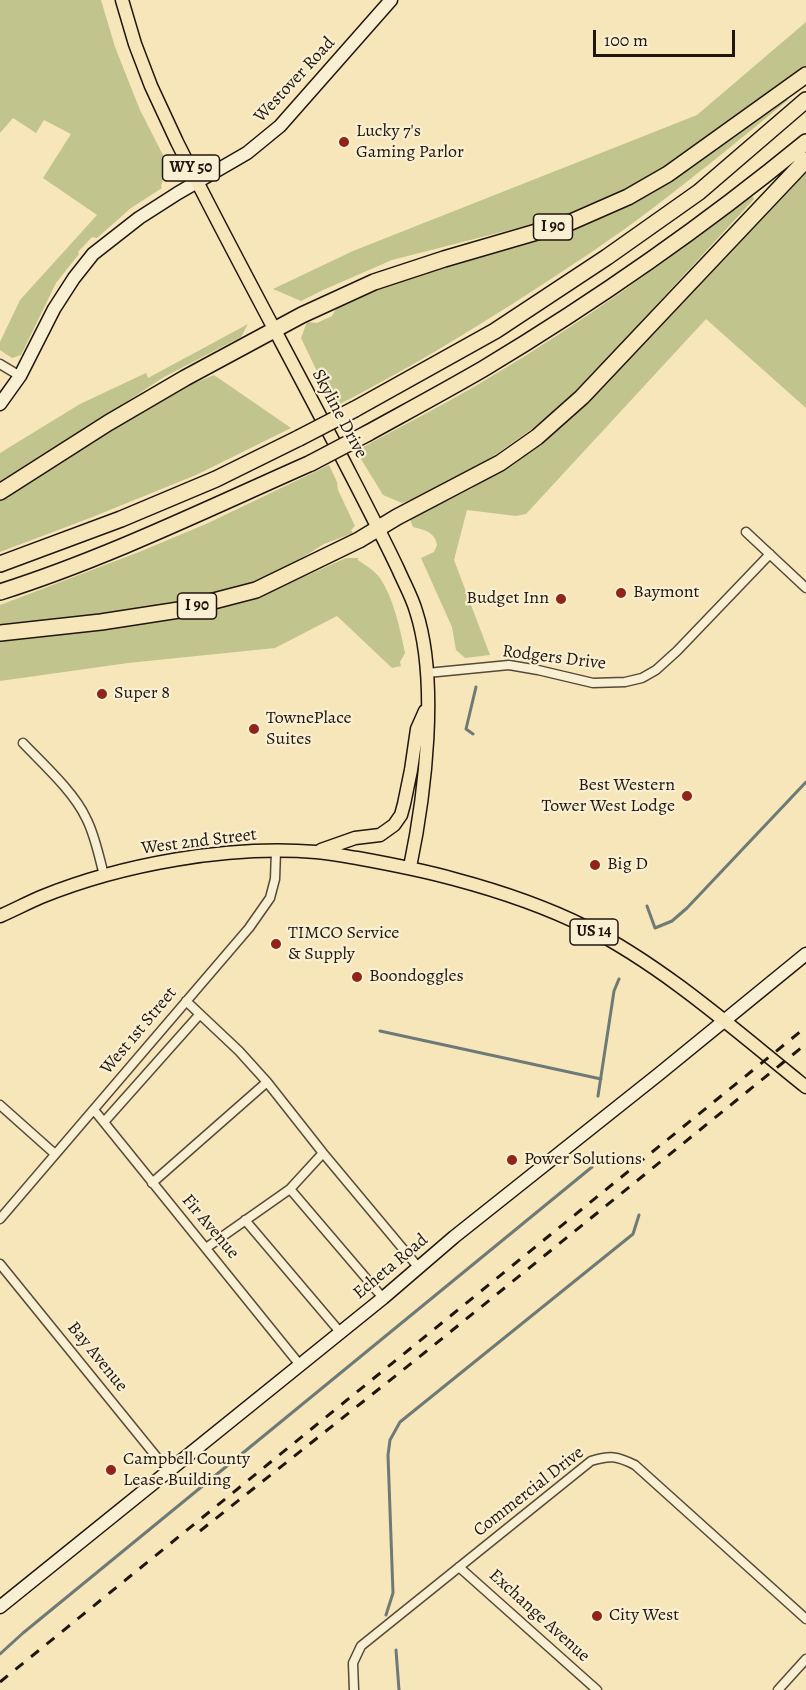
<!DOCTYPE html>
<html>
<head>
<meta charset="utf-8">
<style>
	body { margin:0 }
	#map { position:relative; width:806px; height:1690px; overflow:hidden; background:#f6e6ba; font-family:Alegreya,serif }
	canvas { display:block }
	.scale { position:absolute; left:593px; top:30px; width:142px; height:27px; box-sizing:border-box; border:3px solid #20160e; border-top:0; padding-left:8px; font-size:18px; line-height:21px; white-space:nowrap; color:#20160e; -webkit-text-stroke:4px #f9efd2; paint-order:stroke }
</style>
</head>
<body>
<div id="map">
<canvas width="806" height="1690"></canvas>
<div class="scale">100 m</div>
</div>
<script>
const context = document.querySelector('canvas').getContext('2d');
context.lineJoin = 'round';
function paint(path, color) { context.fillStyle = color; context.fill(path, 'evenodd'); }
function stroke(path, color, width, dash) { context.strokeStyle = color; context.lineWidth = width; context.lineCap = dash ? 'butt' : 'round'; context.setLineDash(dash || []); context.stroke(path); }
function write(font, color, halo, rows, align = 'center') {
  context.font = font + ' Alegreya,serif'; context.lineWidth = 4.5; context.setLineDash([]); context.textBaseline = 'middle'; context.strokeStyle = halo; context.fillStyle = color; for (const [text, x, y, turn = 0] of rows) {
    context.save(); context.translate(x, y); context.rotate((+turn || 0) * Math.PI / 180); context.textAlign = isNaN(turn) ? turn : align; if (halo) context.strokeText(text, 0, 0); context.fillText(text, 0, 0); context.restore();
  }
}
const green = new Path2D(`
	M0,0H101L115,47L140,110L168,165L161,186L162,188L131,208L97,238L92,237L78,252L79,254L56,283L21,355L12,358L0,350V342L20,300L97,215L43,178L71,134L44,120L36,133L13,118L0,133Z
	M806,22V68L662,171L580,212L392,260L323,290L301,301L273,289L353,251L697,115Z
	M786,97L788,100C743,137 699,173 653,208C615,237 574,264 534,290C469,332 403,372 334,407L301,338L307,322L317,323L332,316L337,307L367,293L410,277L567,231L660,187Z
	M806,165V408L706,319L526,514L516,516L467,510L454,560L490,655L465,658L456,650L452,627L421,558L434,552L437,545C435,532 425,530 413,527L410,519L471,489L540,440Z
	M752,196L754,199L589,378L559,407L529,431L478,467L428,494L402,503L383,495L356,451C401,426 448,403 492,376C583,322 668,260 752,196Z
	M248,324L241,337L164,377L0,485V453L80,404L146,373L148,378Z
	M214,375L291,428L196,475L90,518L0,552V500L103,432L176,391Z
	M329,465L337,482L338,490L355,526L351,530L353,533L324,544L271,577L225,593L169,606L0,628V605L139,552L206,524Z
	M346,558H358V560C365,565 375,571 380,578C394,599 400,629 405,653L400,662L401,666L392,668L337,616L275,648L128,663L0,681V638L61,631L124,627L186,618L259,597Z`);
const stream = new Path2D(`
	M473,734L466,729L476,687
	M647,906L655,928L672,921L687,908L806,782
	M380,1031L601,1079
	M598,1096L614,991L619,979
	M386,1615L393,1593L388,1455L390,1440L400,1422L633,1234L639,1215
	M396,1650L399,1690
	M0,1654L23,1633L592,1167`);
const street = new Path2D(`
	M0,364L20,376
	M746,532L806,588
	M427,673L509,665L538,670L593,683L625,682L642,678L656,670L677,651L770,554
	M23,743C43,764 74,792 86,818C95,835 99,857 104,875
	M186,1001L239,1051L267,1082L323,1153L419,1268
	M0,1105L55,1154
	M94,1110L300,1365
	M104,1122L200,1014
	M152,1183L267,1082
	M290,1189L383,1298
	M0,1219L249,928L270,898L275,879L276,851
	M245,1220L340,1332
	M206,1248L290,1189L323,1153
	M0,1264L168,1471
	M459,1567L597,1690
	M354,1690L353,1663L361,1646L591,1461C610,1455 617,1456 635,1465L806,1619
	M778,1690L806,1659`);
const secondary = new Path2D(`
	M0,404L20,376L54,309L74,278L93,254L139,218L178,193L247,153L280,126L391,0
	M0,1607L383,1298L454,1237L659,1074L806,954`);
const primary = new Path2D(`
	M122,0L135,44L151,86L177,142C229,246 285,348 339,452C359,491 379,529 398,569C404,583 412,597 416,611C439,682 425,795 410,867
	M321,850L355,838L380,835L394,825L401,815L404,804L411,770L417,729L425,711
	M0,916C14,910 27,903 41,897C122,864 229,845 316,852C330,853 343,856 357,858C390,864 422,870 454,879C499,891 544,906 586,927C666,968 736,1031 806,1087`);
const highway = new Path2D(`
	M355,409L495,331L607,257L699,192L806,100
	M368,433C406,412 445,391 483,369C596,301 705,225 806,142
	M0,492L108,423L185,378L302,315L374,282L444,259L571,222L628,197L668,174L806,75
	M0,564L121,519L216,479L299,438
	M0,592C107,558 209,508 311,463
	M0,633L101,622L179,610L256,590L359,540L397,517L500,463L537,437L582,397L806,160`);
const rail = new Path2D(`
	M200,1531L418,1358L806,1044
	M0,1682L806,1027`);
const highwayBridge = new Path2D(`
	M299,438L355,409
	M311,463L368,433`);
const markers = [
	[344,142,6,"#8f2418"],
	[621,593,6,"#8f2418"],
	[561,599,6,"#8f2418"],
	[102,694,6,"#8f2418"],
	[254,729,6,"#8f2418"],
	[687,796,6,"#8f2418"],
	[595,865,6,"#8f2418"],
	[276,944,6,"#8f2418"],
	[357,977,6,"#8f2418"],
	[512,1160,6,"#8f2418"],
	[111,1470,6,"#8f2418"],
	[597,1616,6,"#8f2418"]
];
const shields = [
	[191,168,57],
	[553,227,39],
	[197,606,39],
	[594,932,48]
];
const shieldNames = [
	["WY 50",191,168],
	["I 90",553,227],
	["I 90",197,606],
	["US 14",594,932]
];
const streetNames = [
	["Westover Road",295,80,-47],
	["Skyline Drive",339,414,62],
	["Rodgers Drive",554,658,7],
	["West 2nd Street",199,842,-7],
	["West 1st Street",139,1031,-50],
	["Fir Avenue",210,1227,50],
	["Echeta Road",391,1267,-40],
	["Bay Avenue",97,1357,51],
	["Commercial Drive",529,1492,-38],
	["Exchange Avenue",539,1616,42]
];
const poiNames = [
	["Lucky 7's",356,132],
	["Gaming Parlor",356,153],
	["Baymont",633,593],
	["Budget Inn",549,599,"right"],
	["Super 8",114,694],
	["TownePlace",266,719],
	["Suites",266,740],
	["Best Western",675,786,"right"],
	["Tower West Lodge",675,807,"right"],
	["Big D",607,865],
	["TIMCO Service",288,934],
	["& Supply",288,955],
	["Boondoggles",369,977],
	["Power Solutions",524,1160],
	["Campbell County",123,1460],
	["Lease Building",123,1481],
	["City West",609,1616]
];
paint(green, '#c1c48c');
stroke(stream, '#6e7a76', 3);
stroke(street, '#564a39', 11);
stroke(secondary, '#20160e', 15);
stroke(primary, '#20160e', 15);
stroke(highway, '#20160e', 18);
stroke(street, '#f9efd2', 8);
stroke(secondary, '#f9efd2', 12);
stroke(primary, '#f6e6ba', 12);
stroke(highway, '#f6e6ba', 15);
stroke(rail, '#20160e', 3, [10, 10]);
stroke(highwayBridge, '#20160e', 18, []);
stroke(highwayBridge, '#f6e6ba', 15);
for (const [x, y, r, color] of markers) { const dot = new Path2D(); dot.arc(x, y, r, 0, 2 * Math.PI); context.fillStyle = color; context.fill(dot); stroke(dot, '#f9efd2', 2); }
for (const [x, y, w] of shields) { const box = new Path2D(); box.roundRect(x - w / 2, y - 13, w, 26, 4.5); context.fillStyle = '#f9efd2'; context.fill(box); stroke(box, '#20160e', 1.5); }
write('bold 16px', '#20160e', null, shieldNames);
write('18px', '#20160e', '#f9efd2', streetNames);
write('18px', '#20160e', '#f9efd2', poiNames, 'left');
</script>
</body>
</html>
